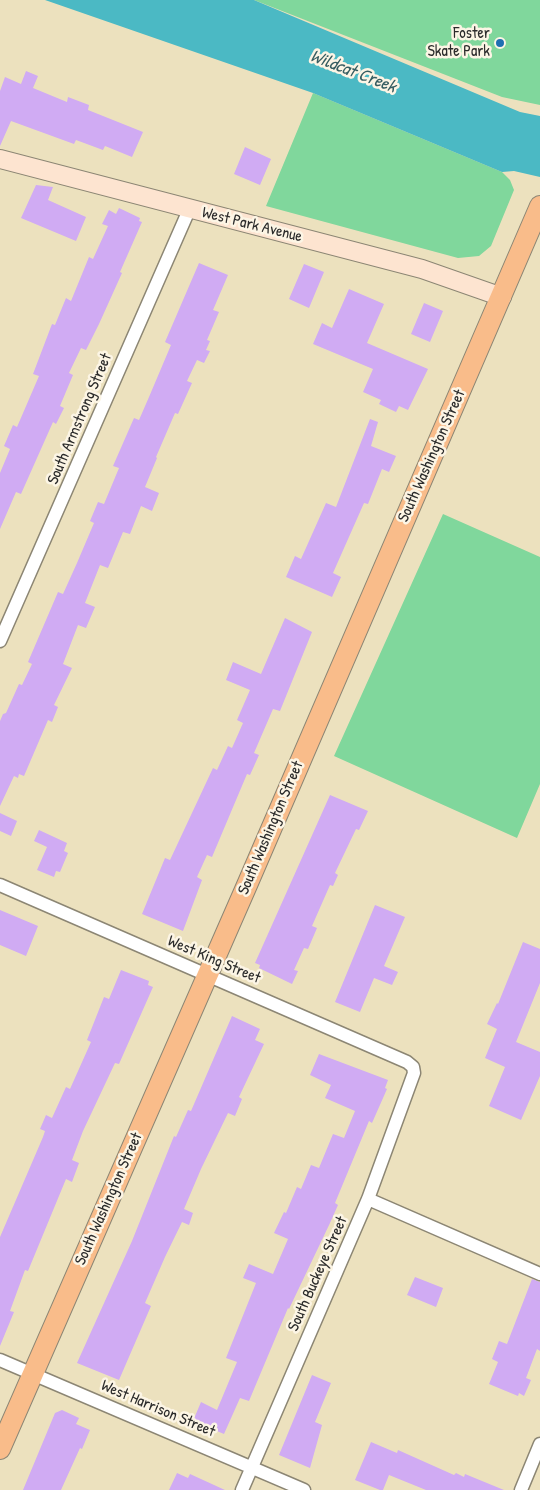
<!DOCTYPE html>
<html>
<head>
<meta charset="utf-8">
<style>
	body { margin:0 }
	canvas { display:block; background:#ece1be }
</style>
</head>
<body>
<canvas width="540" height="1490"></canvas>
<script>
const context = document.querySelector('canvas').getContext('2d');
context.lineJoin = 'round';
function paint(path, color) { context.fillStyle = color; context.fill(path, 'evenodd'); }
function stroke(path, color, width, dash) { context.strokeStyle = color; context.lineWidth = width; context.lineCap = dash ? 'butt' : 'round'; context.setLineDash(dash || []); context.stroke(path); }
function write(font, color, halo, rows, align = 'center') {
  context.font = font + ' "Patrick Hand",sans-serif'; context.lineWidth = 5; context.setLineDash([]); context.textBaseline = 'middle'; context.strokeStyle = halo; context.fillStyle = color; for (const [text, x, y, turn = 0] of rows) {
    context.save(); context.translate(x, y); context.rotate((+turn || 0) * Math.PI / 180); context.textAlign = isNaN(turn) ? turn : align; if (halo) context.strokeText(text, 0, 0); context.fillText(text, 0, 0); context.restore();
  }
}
const green = new Path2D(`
	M254,0H540V105L502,97Z
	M313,93L502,172L510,180L514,190L491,246L479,256L458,258L266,206Z
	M443,514L540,557V784L517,838L334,756Z`);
const water = new Path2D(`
	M45,0H254L520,112L540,116V177L514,171L502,172L313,93Z`);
const building = new Path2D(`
	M26,71L38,76L33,88L67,102L68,97L89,105L88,110L143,132L132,157L105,146L103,150L76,140L74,144L11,121L0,146V91L5,77L21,84Z
	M245,147L271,159L260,185L234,174Z
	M36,185L53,187L48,200L86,217L76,241L21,218Z
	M119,208L140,218L139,221L142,222L120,272L122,273L99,324L86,350L81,348L69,373L73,375L60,406L64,408L56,424L53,422L21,494L16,492L0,529V473L10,449L4,446L13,425L17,427L39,376L33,374L52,324L55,325L66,298L71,301L89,257L93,259L108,226L102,224L109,210L116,214Z
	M199,263L228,275L213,310L219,312L207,340L210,341L206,350L210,351L204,363L197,360L187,381L192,383L178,414L175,413L156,457L157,458L145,487L159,493L152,511L141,506L130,534L123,532L108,568L100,565L85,603L95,607L86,628L78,625L63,664L72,668L54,705L58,707L52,722L48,720L24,776L19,774L18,778L14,776L0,806V721L3,714L6,713L19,684L22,685L32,664L28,662L58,592L63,594L77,563L94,523L90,521L98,502L104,504L119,468L113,466L134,418L139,420L149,397L171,345L165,342Z
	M304,264L324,272L309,308L289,299Z
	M349,289L384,304L367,343L428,369L408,410L399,406L396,412L379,404L381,400L363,392L373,369L313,344L322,323L332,328Z
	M424,303L443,311L430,342L411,334Z
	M370,419L378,422L371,446L396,456L389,472L382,469L368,504L364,503L333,573L341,577L332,597L286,577L295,556L301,559L326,503L336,507Z
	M285,618L312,632L280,711L273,709L254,753L259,755L250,775L247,774L212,857L207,855L197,877L202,880L183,931L142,914L165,858L170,860L213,768L217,770L228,746L232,748L243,723L237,720L250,690L226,680L233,662L261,674Z
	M330,795L368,811L359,830L356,829L335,873L338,875L333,886L330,885L312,926L317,928L308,949L304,948L294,970L298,971L292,984L259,968L260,965L255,963Z
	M0,813L17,821L11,836L0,831Z
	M39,830L67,843L64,851L68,853L60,872L56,871L54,877L37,870L47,847L34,841Z
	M375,905L405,917L384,966L398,972L392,985L374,978L360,1012L335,1002Z
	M0,910L38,926L26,956L0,945Z
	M523,942L540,949V983L516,1042L540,1052V1076L521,1120L489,1106L505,1067L485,1058L497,1029L487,1024L497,1003L498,1004Z
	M121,970L149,981L148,985L153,987L119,1064L115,1063L83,1131L72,1160L79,1163L72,1182L66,1179L28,1271L25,1270L10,1311L14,1312L0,1346V1237L43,1137L45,1131L40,1129L46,1115L52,1118L66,1087L70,1089L91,1042L87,1040L104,997L109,999Z
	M232,1016L260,1029L255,1040L264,1044L239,1097L242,1099L235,1116L228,1113L201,1169L184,1209L193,1213L189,1225L182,1222L165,1257L145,1303L151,1306L119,1380L77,1363L132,1241L174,1136L176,1137L188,1110L191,1111Z
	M319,1054L388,1080L385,1088L387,1089L372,1123L369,1121L335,1203L338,1205L330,1223L289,1309L288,1308L249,1401L240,1398L224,1434L193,1421L201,1402L217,1410L237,1362L226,1358L256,1283L243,1278L249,1264L273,1274L288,1239L274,1233L284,1212L286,1213L297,1187L301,1189L311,1165L319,1168L333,1134L344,1138L355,1111L325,1098L331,1085L310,1075Z
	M415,1277L443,1288L436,1307L407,1295Z
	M532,1279L540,1282V1351L537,1349L526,1378L531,1380L524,1396L519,1393L518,1396L489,1384L498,1362L492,1359L499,1341L507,1344Z
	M312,1375L331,1383L315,1422L322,1425L310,1468L279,1455Z
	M62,1410L79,1418L76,1424L90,1430L82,1449L80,1448L61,1490H23L55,1413Z
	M371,1442L397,1453L398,1450L454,1475L456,1473L464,1477L465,1474L504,1490H426L389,1475L383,1490H380L355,1480Z
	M177,1473L188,1478L190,1474L225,1490H169Z`);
const minor = new Path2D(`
	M0,641L189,210
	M0,885L407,1062L413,1067L414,1073L368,1199L242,1490
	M368,1199L540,1274
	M0,1360L304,1490
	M521,1490L540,1444`);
const secondary = new Path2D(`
	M0,159L422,269L502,297`);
const primary = new Path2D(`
	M0,1449L247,885L540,206`);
const markers = [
	[500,43,5,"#1f6fb2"]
];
const poiNames = [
	["Foster",490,34],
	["Skate Park",490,52]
];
const streetNames = [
	["West Park Avenue",252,225,14],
	["South Armstrong Street",80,419,-67],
	["South Washington Street",432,456,-66],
	["South Washington Street",271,828,-67],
	["West King Street",214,960,23],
	["South Washington Street",109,1199,-66],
	["South Buckeye Street",318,1274,-66],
	["West Harrison Street",158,1409,23]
];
const waterNames = [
	["Wildcat Creek",353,72,21]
];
paint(green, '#80d79c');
paint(water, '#4bb9c4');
paint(building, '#d0abf3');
stroke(minor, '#8c8674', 15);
stroke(secondary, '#8c8674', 20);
stroke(primary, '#8c8674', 22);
stroke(minor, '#fff', 12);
stroke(secondary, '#fde4d0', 18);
stroke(primary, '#f9bc8a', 20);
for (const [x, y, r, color] of markers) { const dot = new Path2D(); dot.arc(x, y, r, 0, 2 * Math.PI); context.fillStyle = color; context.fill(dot); stroke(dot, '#fcf5e5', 2); }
write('16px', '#2b2b2b', '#fcf5e5', poiNames, 'right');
write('16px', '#2b2b2b', '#fcf5e5', streetNames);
write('italic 18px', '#365d61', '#fcf5e5', waterNames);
</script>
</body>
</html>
